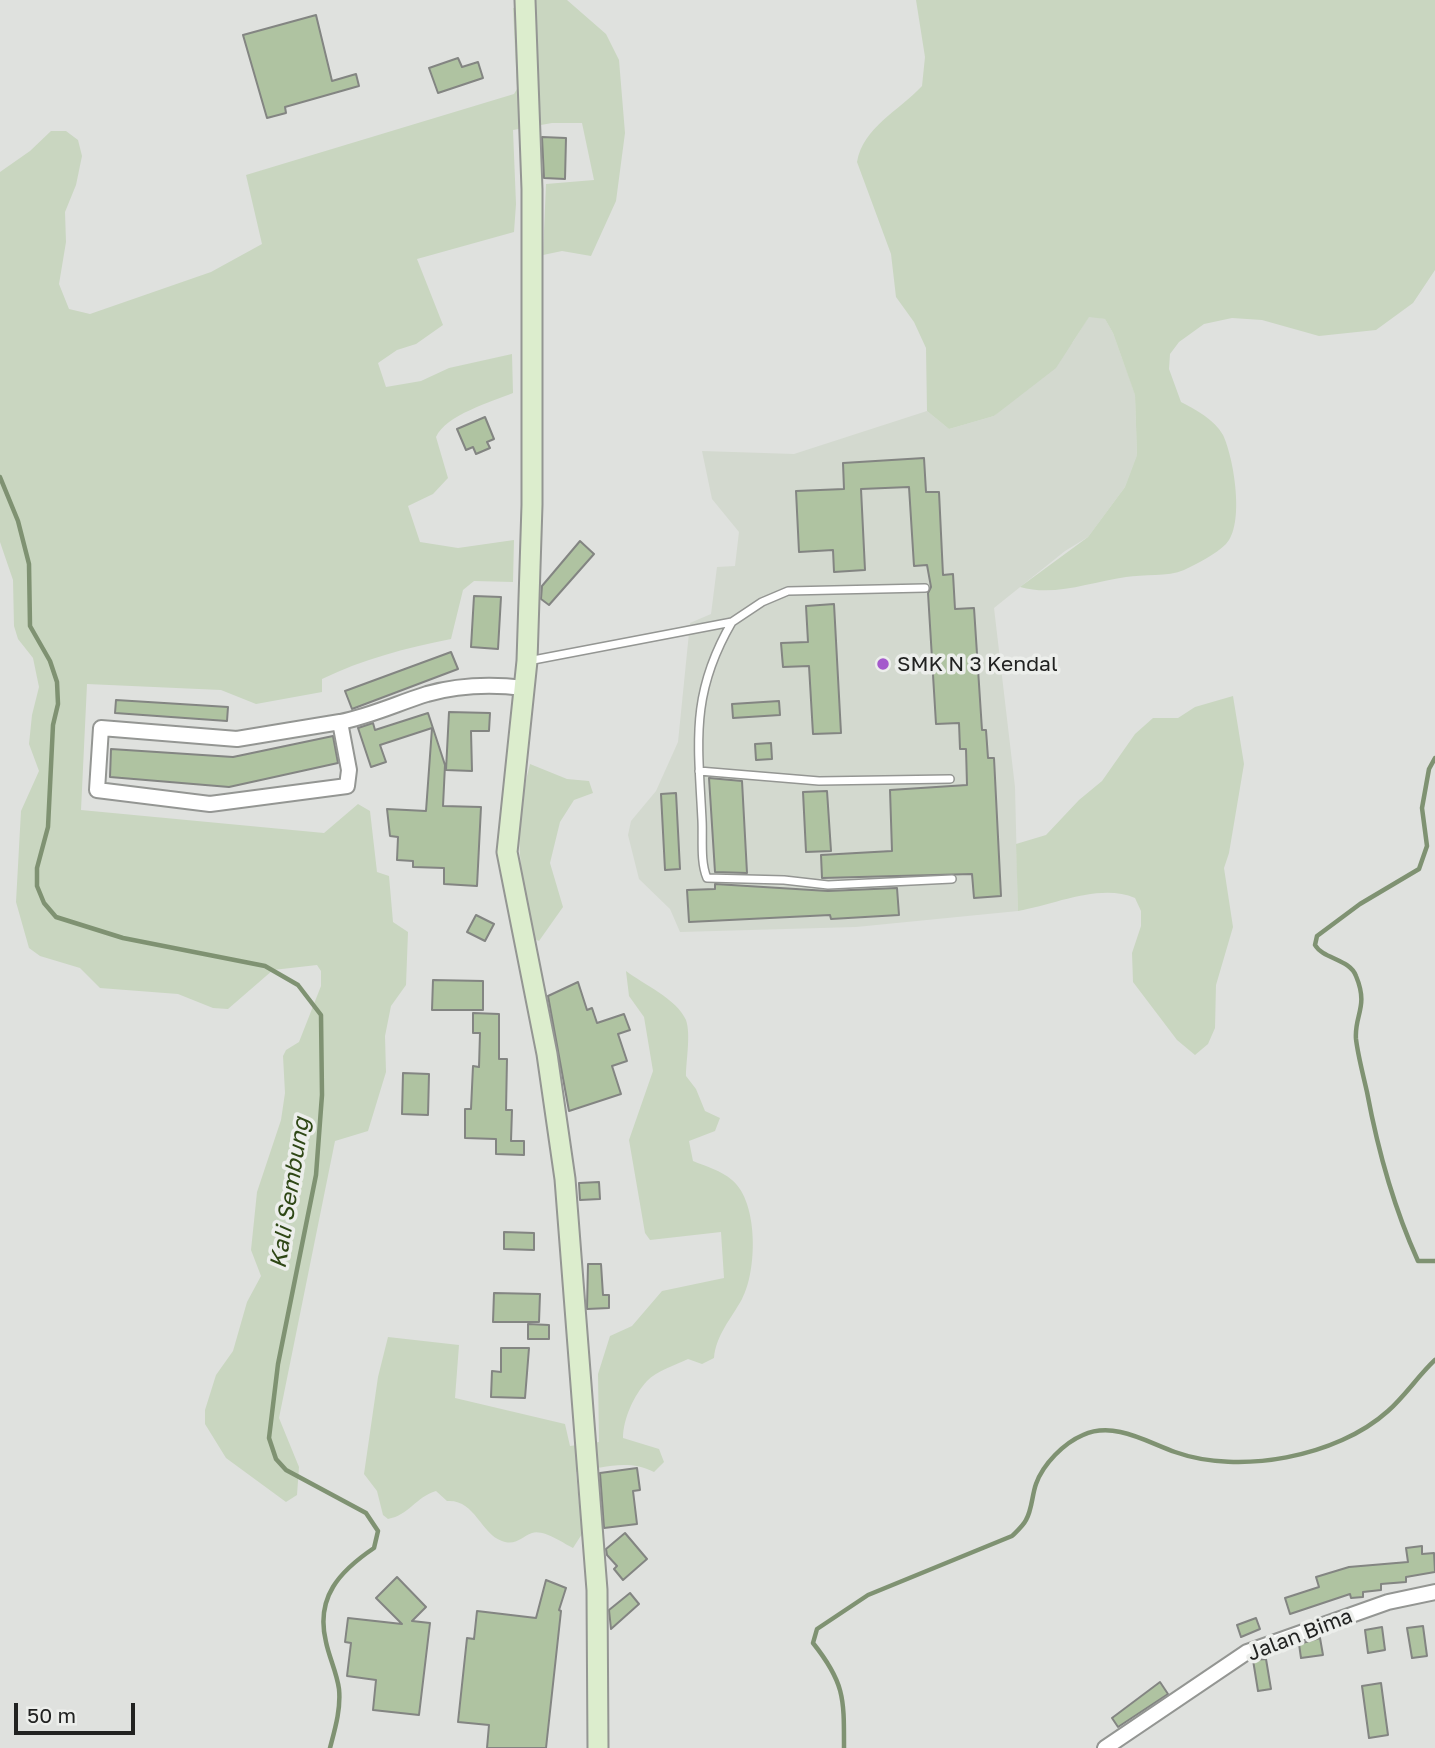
<!DOCTYPE html>
<html>
<head>
<meta charset="utf-8">
<style>
	body { margin:0 }
	#map { position:relative; width:1435px; height:1748px; overflow:hidden; background:#dfe1de; font-family:"Golos Text",sans-serif }
	canvas { display:block }
	.scale { position:absolute; left:14px; top:1703px; width:121px; height:32px; box-sizing:border-box; border:4px solid #212221; border-top:0; padding-left:9px; font-size:21px; line-height:24px; white-space:nowrap; color:#212221; -webkit-text-stroke:5px #eceeeb; paint-order:stroke }
</style>
</head>
<body>
<div id="map">
<canvas width="1435" height="1748"></canvas>
<div class="scale">50 m</div>
</div>
<script>
const context = document.querySelector('canvas').getContext('2d');
context.lineJoin = 'round';
function paint(path, color) { context.fillStyle = color; context.fill(path, 'evenodd'); }
function stroke(path, color, width, dash) { context.strokeStyle = color; context.lineWidth = width; context.lineCap = dash ? 'butt' : 'round'; context.setLineDash(dash || []); context.stroke(path); }
function write(font, color, halo, rows, align = 'center') {
  context.font = font + ' "Golos Text",sans-serif'; context.lineWidth = 7; context.setLineDash([]); context.textBaseline = 'middle'; context.strokeStyle = halo; context.fillStyle = color; for (const [text, x, y, turn = 0] of rows) {
    context.save(); context.translate(x, y); context.rotate((+turn || 0) * Math.PI / 180); context.textAlign = isNaN(turn) ? turn : align; if (halo) context.strokeText(text, 0, 0); context.fillText(text, 0, 0); context.restore();
  }
}
const built = new Path2D(`
	M1089,316L1105,319L1113,333L1135,394L1137,455L1125,487L1088,537L1065,551L994,608L1015,787L1018,911L856,927L680,932L670,909L639,879L628,835L631,821L656,791L678,742L690,623L711,614L717,567L735,566L739,532L712,499L702,451L794,454L927,411L949,429L994,416L1073,342Z`);
const green = new Path2D(`
	M535,0H567L606,34L619,60L625,133L616,201L591,256L562,251L543,255L546,184L594,180L582,123H552L513,130L516,204L514,232L417,259L443,325L416,344L397,350L378,363L386,387L421,381L449,368L512,354L513,393C491,402 446,415 436,437L448,478L433,494L408,506L420,542L458,548L514,540L513,582L474,581L463,590L451,639C406,648 363,659 322,679V692L256,704L221,690L87,684L81,810L324,833L358,804L370,811L377,872L389,876L393,922L408,932L406,985L391,1006L385,1036L386,1072L368,1131L335,1141L279,1418L299,1467L297,1495L286,1502L226,1458L205,1424V1410L216,1375L233,1351L247,1302L261,1276L251,1250L257,1192L281,1120L285,1093L283,1056L286,1050L299,1042L321,986V971L317,965L273,970L228,1009L213,1008L178,994L100,988L80,968L40,956L29,948L16,902L21,811L39,771L29,744L32,715L39,687L33,658L18,639L14,626L13,580L0,542V172L30,151L51,131H66L78,140L82,156L76,185L65,212L66,242L59,284L69,309L90,314L211,272L262,244L246,175L514,94L517,89L513,8L534,7Z
	M916,0H1435V270L1413,303L1376,330L1319,336L1262,320L1232,318L1204,324L1179,342L1170,354L1169,369L1181,402C1196,410 1214,419 1223,435C1234,458 1245,525 1226,544C1216,554 1197,564 1184,570C1168,577 1143,574 1126,577C1090,582 1055,597 1020,587L1088,537L1125,487L1137,455L1135,395L1113,333L1105,319L1089,317L1056,368L994,416L949,429L927,411L926,348L914,322L896,297L891,254L857,162C863,127 899,111 922,86L925,57Z
	M1233,696L1244,764L1229,853L1224,868L1233,927L1216,985L1215,1028L1208,1044L1195,1055L1177,1040L1133,982L1132,953L1141,926V911L1135,898C1100,883 1054,905 1018,911L1016,844L1046,835L1079,800L1102,781L1135,734L1153,718H1178L1195,707Z
	M530,764L567,779L589,781L593,793L574,800L560,822L550,863L563,907L539,941L527,936C531,912 523,890 521,866C517,831 521,798 530,764Z
	M626,971C643,984 677,999 686,1020C691,1035 686,1060 686,1076L696,1089L705,1111L720,1118L715,1131L689,1141L693,1161C705,1166 722,1171 732,1180C759,1202 757,1272 742,1299C731,1319 716,1335 714,1358L702,1364L688,1359C676,1365 656,1371 647,1381C634,1395 623,1419 623,1438L659,1449L664,1462L654,1472C629,1459 604,1467 576,1472L582,1534L573,1548C563,1543 543,1529 532,1533C521,1537 516,1546 502,1541C480,1533 475,1499 447,1501L436,1491C416,1497 409,1515 388,1519L383,1515L377,1491L364,1474L378,1377L388,1337L459,1345L455,1398L565,1424L570,1446L599,1442L598,1374L610,1336L632,1326L662,1291L724,1278L721,1232L650,1240L645,1233L629,1140L653,1071L644,1017L629,996Z`);
const stream = new Path2D(`
	M0,477L18,521L29,564L30,626L50,661L57,682L58,704L53,725L48,827L37,868V886L44,903L56,917L123,938L265,966L298,985L321,1015L322,1095L316,1175L278,1364L269,1438L276,1459L286,1470L366,1513L378,1531L374,1548C340,1571 315,1597 326,1642C329,1657 337,1673 339,1689C341,1709 335,1729 330,1748
	M1435,758L1429,769L1422,808L1427,846L1419,869L1360,904L1317,936L1315,945C1323,959 1350,959 1356,976C1369,1007 1354,1015 1356,1039C1358,1056 1363,1074 1367,1092C1378,1151 1393,1206 1418,1261H1435
	M844,1748C844,1699 845,1683 813,1643L817,1629L868,1595L1012,1536C1017,1531 1023,1526 1026,1520C1032,1510 1032,1495 1036,1484C1043,1464 1064,1443 1083,1435C1114,1421 1147,1442 1175,1452C1239,1475 1337,1457 1388,1411C1405,1396 1418,1376 1435,1360`);
const building = new Path2D(`
	M316,15L332,81L356,74L359,86L285,107L286,113L267,118L243,35Z
	M458,58L462,67L478,62L483,78L438,93L429,68Z
	M542,137L566,138L565,179L544,178Z
	M485,417L494,439L487,442L490,448L476,454L473,447L466,450L457,429Z
	M924,458L926,492H939L943,575L953,574L955,609L974,608L982,730H986L988,758H994L1001,896L974,898L972,874L822,878L821,855L892,851L890,790L967,785L966,749H960L959,723L936,724L928,593L931,587L927,565L914,566L909,487L861,489L865,570L834,572L833,550L799,552L796,491L844,489L843,463Z
	M580,541L594,554L549,605L541,599L542,586Z
	M474,596L501,597L498,649L471,647Z
	M834,604L841,733L813,734L809,666L783,667L781,643L808,642L806,606Z
	M451,652L458,669L352,709L345,691Z
	M116,700L228,707L227,721L115,713Z
	M779,701L780,715L733,718L732,704Z
	M449,712L490,713L489,731H471L472,771L446,770Z
	M428,713L445,765L443,806L481,807L477,886L444,884V868L413,867V861L397,860L398,837L390,836L387,809L426,811L432,728L380,745L386,762L371,767L358,728L373,723L375,730Z
	M333,736L338,763L229,787L110,777L111,749L233,757Z
	M771,743L772,759L756,760L755,744Z
	M709,778L742,781L747,873L715,872Z
	M827,791L831,851L806,852L803,792Z
	M676,793L680,869L665,870L661,794Z
	M715,884L828,891L897,888L899,915L831,919L830,915L689,922L687,890L715,889Z
	M476,915L494,924L485,941L467,932Z
	M433,980L483,981V1010H432Z
	M578,982L587,1010L592,1008L597,1023L624,1014L630,1030L618,1034L627,1061L612,1066L621,1094L569,1111L548,996Z
	M473,1013L499,1014V1059H507L506,1110H512L511,1141H524V1155L496,1154V1139L465,1138V1109H471L473,1066L479,1067L480,1033H473Z
	M403,1073L429,1074L428,1115L402,1114Z
	M599,1182L600,1199L580,1200L579,1183Z
	M504,1232L534,1233V1250L504,1249Z
	M588,1264H601L603,1295H609V1308L587,1309Z
	M494,1293L540,1294L539,1322H493Z
	M528,1324L549,1325V1339H528Z
	M501,1348H529L525,1398L491,1397L492,1371L501,1372Z
	M637,1468L640,1490L633,1491L637,1524L604,1528L600,1473Z
	M625,1533L647,1559L623,1580L614,1569L617,1566L607,1555L606,1549Z
	M1422,1546V1554L1434,1553L1435,1572L1406,1577V1582L1381,1584V1590L1363,1592V1597L1351,1598L1350,1594L1290,1614L1285,1598L1319,1587L1316,1577L1349,1567L1408,1562L1406,1548Z
	M397,1577L426,1607L412,1621L430,1623L419,1715L373,1710L376,1680L347,1676L351,1643L345,1642L348,1618L402,1624L376,1598Z
	M546,1580L566,1588L559,1610L561,1611L546,1748H487L489,1725L458,1722L467,1638L474,1639L477,1611L536,1618Z
	M630,1593L639,1604L611,1629L609,1610Z
	M1256,1618L1260,1629L1241,1637L1237,1625Z
	M1423,1626L1427,1656L1412,1658L1407,1628Z
	M1382,1627L1385,1650L1368,1653L1365,1630Z
	M1320,1638L1323,1655L1301,1658L1299,1644Z
	M1266,1659L1271,1689L1258,1691L1253,1660Z
	M1160,1682L1168,1694L1118,1727L1112,1718Z
	M1381,1683L1388,1735L1369,1738L1362,1686Z`);
const lane = new Path2D(`
	M732,622C690,694 698,741 702,820C703,838 700,862 707,878L784,880L828,885L952,879
	M528,661L732,622L762,602L788,591L925,588
	M699,771L819,781L950,779`);
const street = new Path2D(`
	M340,722L237,739L101,728L97,790L210,804L347,786L349,770L340,722C371,716 398,703 427,694C459,685 491,684 524,688
	M1105,1748L1247,1652L1388,1602L1435,1592`);
const secondary = new Path2D(`
	M525,0L532,189V505L527,661L507,852L547,1054L565,1179L597,1590L598,1748`);
const markers = [
	[883,664,7,"#a459cc"]
];
const poiNames = [
	["SMK N 3 Kendal",897,664]
];
const streetNames = [
	["Jalan Bima",1300,1635,-21]
];
const waterNames = [
	["Kali Sembung",290,1193,-81]
];
paint(built, '#d3d9cf');
paint(green, '#c9d6c0');
stroke(stream, '#7f9272', 4.5);
paint(building, '#afc3a1');
stroke(building, '#838582', 2);
stroke(lane, '#949693', 10);
stroke(street, '#949693', 18);
stroke(secondary, '#949693', 23);
stroke(lane, '#fff', 7);
stroke(street, '#fff', 14);
stroke(secondary, '#dcedcd', 19);
for (const [x, y, r, color] of markers) { const dot = new Path2D(); dot.arc(x, y, r, 0, 2 * Math.PI); context.fillStyle = color; context.fill(dot); stroke(dot, '#eceeeb', 2.5); }
write('21px', '#212221', '#eceeeb', poiNames, 'left');
write('21px', '#212221', '#eceeeb', streetNames);
write('italic 23px', '#2e4715', '#eceeeb', waterNames);
</script>
</body>
</html>
